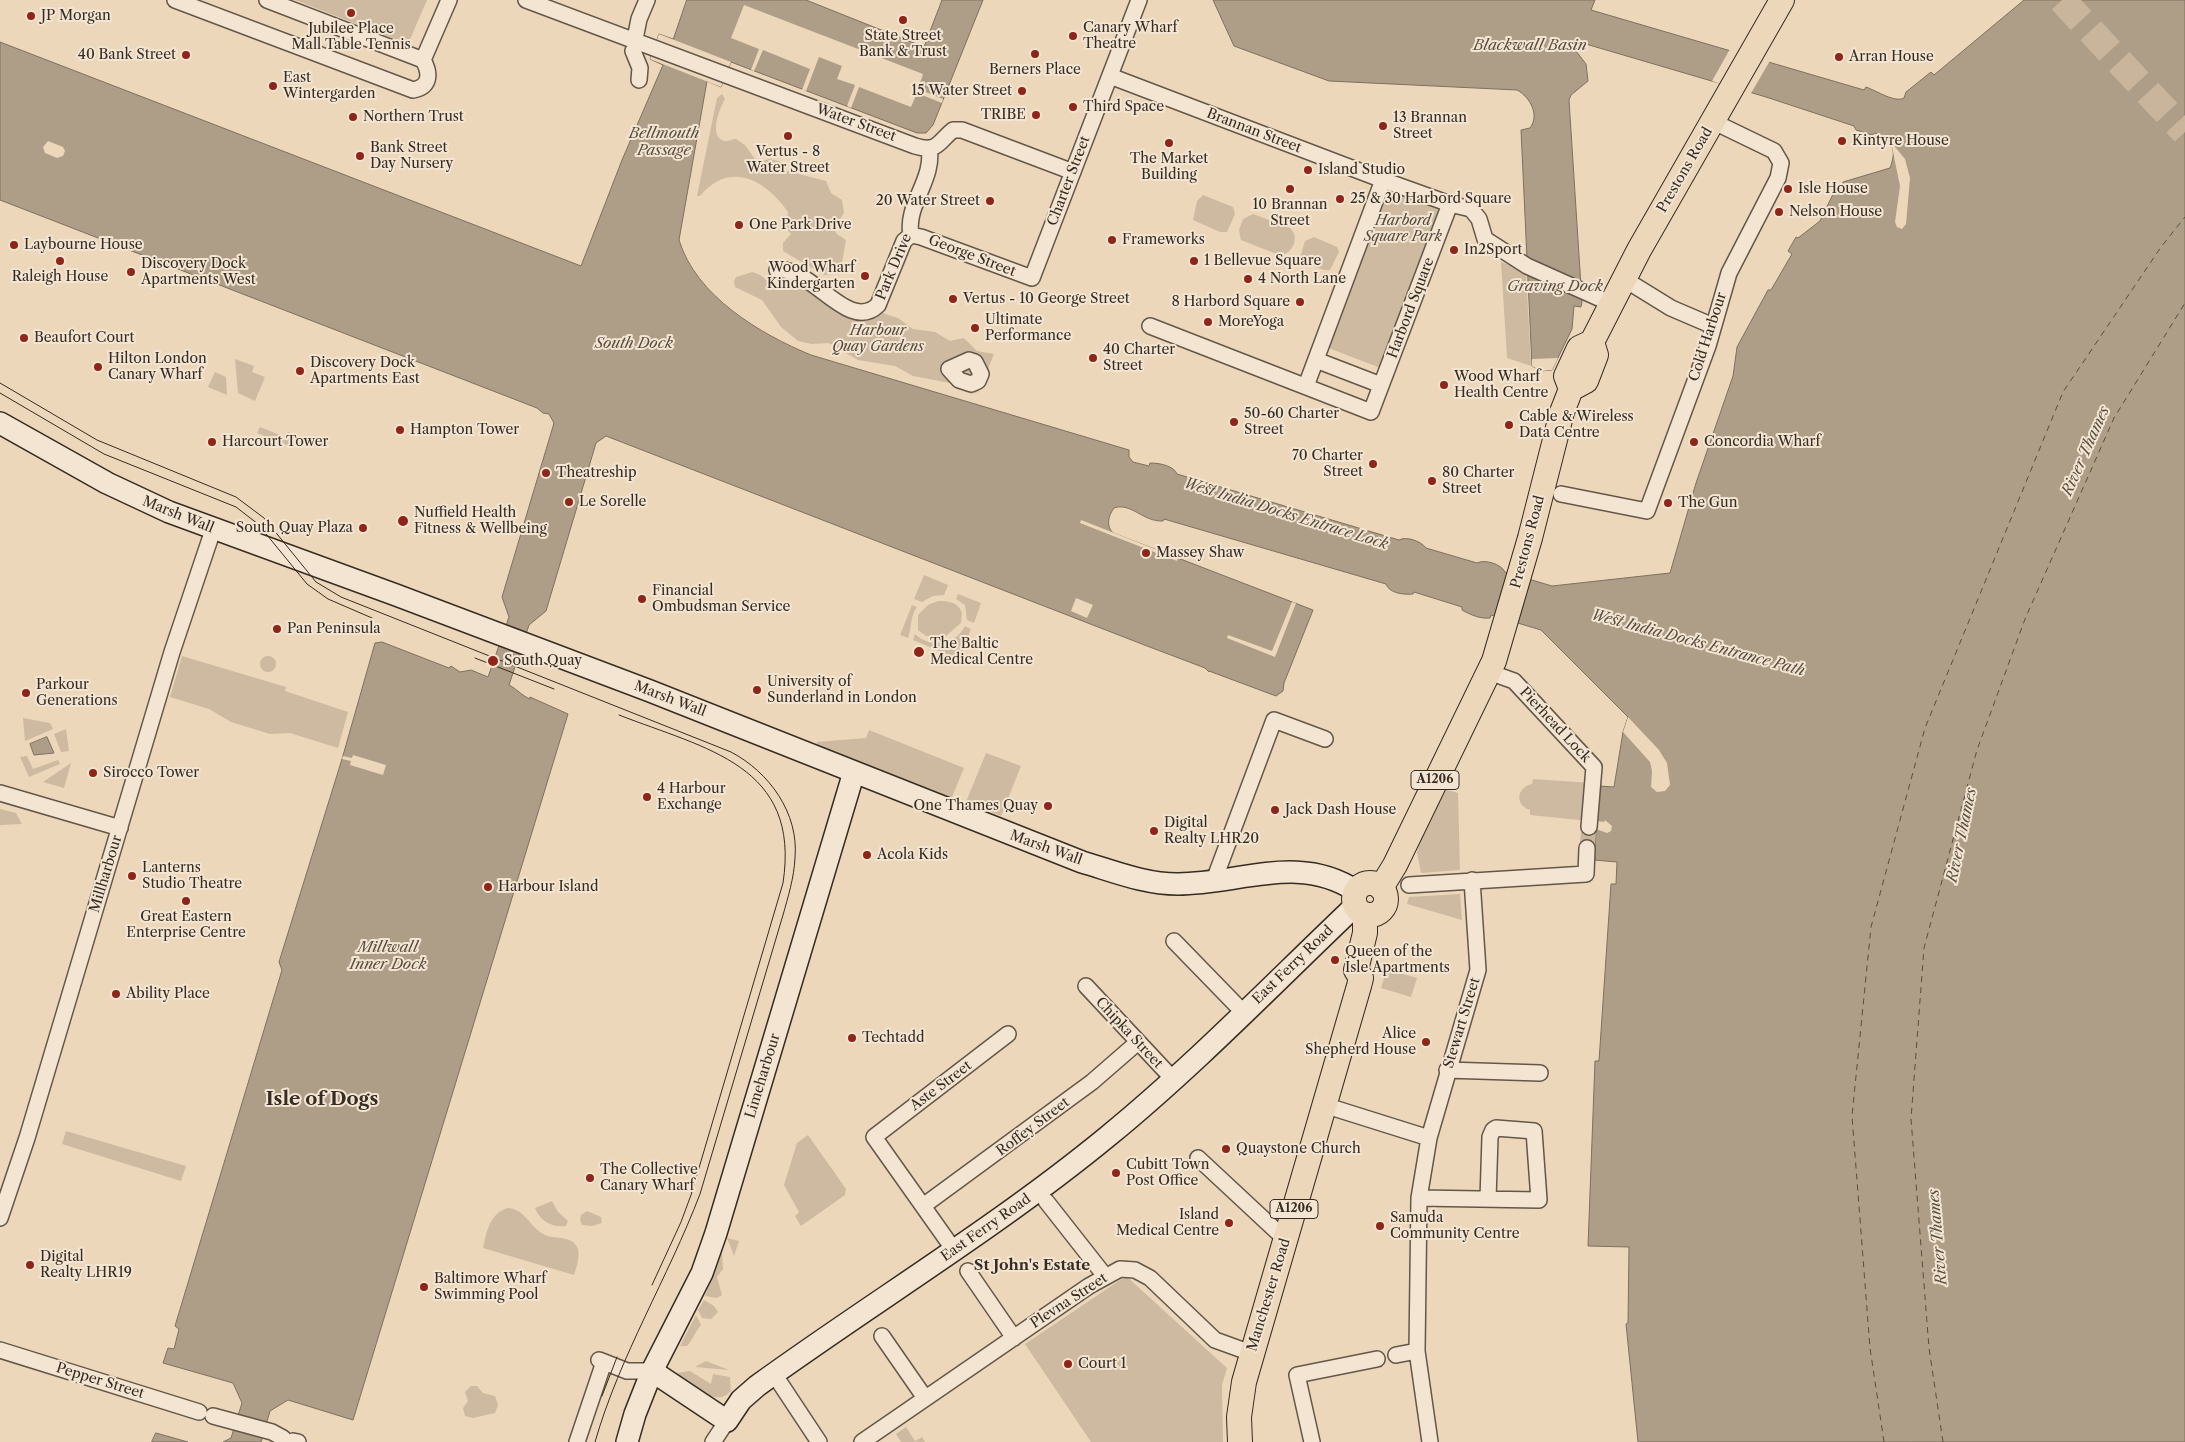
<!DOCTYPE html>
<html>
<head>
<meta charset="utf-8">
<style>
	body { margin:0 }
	canvas { display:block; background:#ecd7ba }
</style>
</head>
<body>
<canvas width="2185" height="1442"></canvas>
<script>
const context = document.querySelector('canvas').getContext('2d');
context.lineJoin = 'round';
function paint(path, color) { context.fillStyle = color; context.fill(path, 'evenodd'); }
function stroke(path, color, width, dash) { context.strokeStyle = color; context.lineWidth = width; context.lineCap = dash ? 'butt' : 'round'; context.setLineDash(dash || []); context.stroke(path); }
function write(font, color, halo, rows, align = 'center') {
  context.font = font + ' "Libre Caslon Text",serif'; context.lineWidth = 4; context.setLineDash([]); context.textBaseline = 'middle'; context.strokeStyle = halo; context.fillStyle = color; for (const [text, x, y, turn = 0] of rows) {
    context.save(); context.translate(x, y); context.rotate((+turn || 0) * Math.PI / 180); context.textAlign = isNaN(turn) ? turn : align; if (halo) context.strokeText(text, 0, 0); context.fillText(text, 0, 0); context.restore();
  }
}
const green = new Path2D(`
	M295,0H427L408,44Z
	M722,94L725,99C720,107 708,136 724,141C728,142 732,139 736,139L745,145L757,162L770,159L785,163L783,170L826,181L831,193L842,200L844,213L834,229L837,234L846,240L840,273L824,275L783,251V243L791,234L786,228L788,212C767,181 730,159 700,196H697L717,98Z
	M1385,188L1444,211L1383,369L1326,347Z
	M1203,195L1233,207L1235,214L1227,232H1220L1193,220L1197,201Z
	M1253,214L1290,228C1300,237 1293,255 1279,255L1241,240L1239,230L1243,219Z
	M1314,237L1337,247L1339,252L1330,270H1324L1302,262L1300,258L1305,241Z
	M1501,262L1526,271L1531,366L1507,358Z
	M752,272C766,274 773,294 788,285V281L797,280L820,296L880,310L885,314L898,318L913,329L935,332L950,341L964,338L977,351L994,354L981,387L978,392L971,394L950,383L913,376L895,366L858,360L829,343L812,344L798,341L781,327L762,300L735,287L734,281L736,277Z
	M235,359L254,366L252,372L265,377L255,401L238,393Z
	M215,372L226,377L227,395L208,387Z
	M260,427L285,437L288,432L293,434L289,446L257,433Z
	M924,575L948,585L944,595L933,596L922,602L914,599Z
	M958,594L981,603L974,623L967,620L965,605L956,599Z
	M938,601C949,601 958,602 962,613L961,623L946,636H926L918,630V615L928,605Z
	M912,605L917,607C910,616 912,627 908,638L900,635Z
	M965,626L971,629L959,659L913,640L915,634C930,648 955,646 965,626Z
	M182,656L286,687L285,691L348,712L338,748L290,733L270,734L231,722L209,709L170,697Z
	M260 664a8 8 0 1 1 16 0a8 8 0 1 1-16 0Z
	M23,718L50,723L53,729L25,741Z
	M66,729L69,751L61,752L54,734Z
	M869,730L964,768L950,802L815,747L817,742L866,738Z
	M986,753L1021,766L1001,816L966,802Z
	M27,756L33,769L58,760L60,764L29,777L20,757Z
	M71,763L64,788L43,782Z
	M1533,779L1592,783L1589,821L1530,815V810C1514,805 1517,787 1532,784Z
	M1444,789L1458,793L1460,870L1421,873L1417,852L1423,831Z
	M0,809L16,813L22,824L0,825Z
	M1460,894L1462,920L1407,904L1409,897Z
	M1387,969L1417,978L1411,997L1381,988Z
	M66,1131L186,1166L181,1181L62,1144Z
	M808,1135L846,1189L845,1195L801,1226L795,1216L799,1212L784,1185L797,1143Z
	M552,1201L558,1212L568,1221L566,1226C552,1228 540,1221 535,1208Z
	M507,1208C525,1208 530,1228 545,1235C554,1239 568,1236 575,1244C582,1252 577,1266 574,1275L483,1248C487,1231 489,1215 507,1208Z
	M587,1211L601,1217L602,1223L592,1226L582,1225L580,1220L581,1215Z
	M727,1238L739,1241L734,1256Z
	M722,1253L723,1269L717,1277L722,1295L717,1298L705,1296Z
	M1126,1276L1227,1368L1222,1385L1223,1442H1091L1025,1344Z
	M704,1300L714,1306L718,1312L711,1319L702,1318L698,1310Z
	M696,1315L701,1325C695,1332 693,1339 687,1346H680Z
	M706,1361L729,1370L695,1367Z
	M690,1371L711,1384L713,1374L730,1377L731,1391C715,1409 691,1384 677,1373Z
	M471,1386H477L483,1393L495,1396L498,1405L495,1413L473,1418L465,1416L463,1408L468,1401L465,1392Z
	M906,1427L915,1441L922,1437L925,1442H901L896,1434Z`);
const water = new Path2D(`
	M687,0H806L924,47L942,0H983L933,125L926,133H917L731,62L721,87L707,81L679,240C696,296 760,334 811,355L1129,450V457L1133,462L1149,466L1150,463C1160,463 1174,466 1177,474L1399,540C1406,536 1421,541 1426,548L1477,563C1485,559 1501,564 1505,572L1552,586L1670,573L1696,483L1733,376L1737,347L1768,290H1771L1792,254L1788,251L1796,237L1798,238L1820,221L1836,188L1841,191L1843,182L1890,168C1897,150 1893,140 1875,133L1872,135L1856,130L1854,126L1766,97L1579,42L1576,51L1586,64L1588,81L1571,95L1569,100L1582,302L1581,307L1574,306L1572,329L1552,370L1541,371L1532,366L1521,130L1530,128C1540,115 1530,97 1517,90L1329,81L1234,46L1213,0H1595L1591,10L1864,90L1866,87C1877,91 1895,103 1904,98L1906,92L1931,72L1934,75L2024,0H2185V1442H1638L1626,1324L1628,1323L1629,1247L1588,1246L1595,1061H1599L1611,884H1616L1617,862L1594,860L1599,786L1614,787L1623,732L1628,717L1541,630L1491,615L1490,618C1480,619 1471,615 1462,610V607L1414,592L1413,594C1403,595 1389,593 1386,584L1164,519L1163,521C1143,522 1131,502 1114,508C1108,516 1106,526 1113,533L1313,610L1284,683L1283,691L1276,696L1209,671V672L1205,668L1147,646L606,436L596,443L546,611L529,625L509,685C517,689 521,695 530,699V697L568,714L353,1420L288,1400L270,1411L261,1442H223L231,1438L242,1403L233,1383L163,1363L168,1348L174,1349L179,1329L175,1326L282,970L279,962L342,759L375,643L382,642L449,668L451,666L460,672L471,670L488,677L509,617L502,597L554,423L549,414L543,413L537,408L0,200V42L581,266L622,160L663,65L650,59L659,34L673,39Z
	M47,737L54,753L34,755L30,744Z
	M156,1433L188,1442H152Z`);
const pier = new Path2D(`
	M744,5L923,74L918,89L943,99L942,103L917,93L911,107L859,87L851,108L847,106L855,85L837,79L842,66L819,57L806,91L802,90L810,69L763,50L754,71L751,70L759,49L731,38Z
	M659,34L731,62L721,87L650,59Z
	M1730,49L1771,59L1750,95L1712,81Z
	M48,141L63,147L65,151L63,156L57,158L45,153L43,147Z
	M1891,142L1905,159L1910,178L1906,224L1902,229L1897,227L1895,222L1900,186Z
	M1558,358L1552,370L1541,371L1532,366V359Z
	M1081,520L1178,558L1177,561L1080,523Z
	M1076,598L1093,605L1087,618L1071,611Z
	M1292,602L1296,603L1275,657L1227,638L1228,635L1272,651Z
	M1628,717L1659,750L1667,763L1670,785L1665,791L1657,792L1651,787L1652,771L1650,762L1623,732Z
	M353,755L386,765L383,775L350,765L351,761L342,759L343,756L352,758Z
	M1605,820L1612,826L1611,831L1607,833L1596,829L1597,821L1604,822Z`);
const ferry = new Path2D(`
	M1884,1442L1870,1348L1852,1116L1871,927L1925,728L2063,392L2161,247L2185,217
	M1943,1442L1929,1348L1911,1119L1924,948L1977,750L2025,619L2114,418L2185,303`);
const streetTunnel = new Path2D(`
	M1587,848L1589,827`);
const highwayTunnel = new Path2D(`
	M2062,0L2185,132`);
const street = new Path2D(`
	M175,0L413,90C430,87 431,74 423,60L267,0
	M526,0L915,146C938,153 938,142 953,130H962L1073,172
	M635,39L639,19L647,0
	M633,51L640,68L639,80
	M423,60L449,0
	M1110,76L1383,180L1450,204L1471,209L1479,219L1485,239L1527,266L1612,304
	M911,235L921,237L1032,278L1139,0
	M911,235C905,205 935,179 929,148
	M777,270C811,265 848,334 878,305L904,241L911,235
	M1624,279L1671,308L1713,326
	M1150,326L1371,412L1450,204
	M969,360L975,362L981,374L978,381L971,384L959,380L949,369Z
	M1316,360L1381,385
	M1306,386L1383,180
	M1561,494L1647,511L1708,346L1729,273L1778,178L1781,163L1774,151L1712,121
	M1489,672L1514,681L1594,767L1589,827
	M0,793L120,828
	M1213,883L1274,720L1325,739
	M1409,885L1586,874L1587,848
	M1174,941L1243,1012
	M1086,986L1173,1079
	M1447,1070L1540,1073
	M1324,1105L1429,1138
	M1198,1158L1286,1240
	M1419,1198L1539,1200L1534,1131L1496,1128L1493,1130L1490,1137L1488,1199
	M1046,1201L1105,1276
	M923,1206L1092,1082L1138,1042
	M0,1218L27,1138L172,652L213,530
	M954,1250L874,1137L1008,1034
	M968,1271L1014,1338
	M882,1336L925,1398
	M0,1350L199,1412
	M1396,1355L1417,1351
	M599,1360L627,1371H652
	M774,1374L819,1442
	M213,1416L272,1432L283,1438
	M293,1441L298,1442
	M577,1442L604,1362
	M713,1442L727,1421
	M862,1442L1089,1286L1120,1269L1135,1270L1150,1278L1215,1340L1251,1353
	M1312,1442L1297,1375L1377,1359
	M1430,1442L1417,1351L1419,1198L1429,1138L1478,970L1472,880`);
const secondary = new Path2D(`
	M0,423L107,483L169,512L396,595L650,691L1082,862C1113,871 1144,884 1178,884C1240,884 1299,853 1356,891
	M652,1371L727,1421L741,1400L757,1386C873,1302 996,1228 1107,1137C1194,1066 1273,984 1355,906
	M627,1442L635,1414L652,1371L702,1273L716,1233L854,772`);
const primary = new Path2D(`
	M1571,389L1566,376L1579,348L1592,342L1639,250L1782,0
	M1354 899a16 16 0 1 1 32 0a16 16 0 1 1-32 0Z
	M1381,888L1395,865L1494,661L1530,538L1562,412L1571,389L1586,381L1596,355L1592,342
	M1240,1442L1239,1417L1244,1382L1359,986L1361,978L1356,970L1365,933V914`);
const tram = new Path2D(`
	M0,383L97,440L236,497L264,518L316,582L341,597L731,752C769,772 799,813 795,858C794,878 788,897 783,915L700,1194C668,1278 620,1355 595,1442
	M0,393L104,454L236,507L258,524L307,584L328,599L372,618
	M475,658L554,689
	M619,715C706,749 801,765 783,883L691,1195L681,1222L652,1285
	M602,1396L617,1357`);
const markers = [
	[351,13,5,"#8f2418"],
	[31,16,5,"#8f2418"],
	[903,20,5,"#8f2418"],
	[1073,36,5,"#8f2418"],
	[1035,54,5,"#8f2418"],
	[186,55,5,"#8f2418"],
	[1839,57,5,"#8f2418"],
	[273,86,5,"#8f2418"],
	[1022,91,5,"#8f2418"],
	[1073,107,5,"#8f2418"],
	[1036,115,5,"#8f2418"],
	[353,117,5,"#8f2418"],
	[1383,126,5,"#8f2418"],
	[788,136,5,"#8f2418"],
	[1842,141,5,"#8f2418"],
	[1169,143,5,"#8f2418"],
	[360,156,5,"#8f2418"],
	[1308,170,5,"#8f2418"],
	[1290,189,5,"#8f2418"],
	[1788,189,5,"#8f2418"],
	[1340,199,5,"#8f2418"],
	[990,201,5,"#8f2418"],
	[1779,212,5,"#8f2418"],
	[739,225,5,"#8f2418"],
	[1112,240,5,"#8f2418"],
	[14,245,5,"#8f2418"],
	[1454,250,5,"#8f2418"],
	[60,261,5,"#8f2418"],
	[1194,261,5,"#8f2418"],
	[131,272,5,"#8f2418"],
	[865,276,5,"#8f2418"],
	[1248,279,5,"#8f2418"],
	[953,299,5,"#8f2418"],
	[1300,302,5,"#8f2418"],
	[1208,322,5,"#8f2418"],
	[975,328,5,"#8f2418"],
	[24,338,5,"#8f2418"],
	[1093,358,5,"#8f2418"],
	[98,367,5,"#8f2418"],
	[300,371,5,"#8f2418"],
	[1444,385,5,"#8f2418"],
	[1234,422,5,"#8f2418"],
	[1509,425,5,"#8f2418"],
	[400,430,5,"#8f2418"],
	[212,442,5,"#8f2418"],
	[1694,442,5,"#8f2418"],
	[1373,464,5,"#8f2418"],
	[546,473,5,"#8f2418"],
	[1432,481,5,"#8f2418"],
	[569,502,5,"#8f2418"],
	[1668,503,5,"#8f2418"],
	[403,521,6,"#8f2418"],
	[363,528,5,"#8f2418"],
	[1146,553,5,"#8f2418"],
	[642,599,5,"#8f2418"],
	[277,629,5,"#8f2418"],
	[919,652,6,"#8f2418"],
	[493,661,6,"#8f2418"],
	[757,690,5,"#8f2418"],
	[26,693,5,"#8f2418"],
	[93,773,5,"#8f2418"],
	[647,797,5,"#8f2418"],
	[1048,806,5,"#8f2418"],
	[1275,810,5,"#8f2418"],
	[1154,831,5,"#8f2418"],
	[867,855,5,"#8f2418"],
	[132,876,5,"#8f2418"],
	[488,887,5,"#8f2418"],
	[186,901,5,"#8f2418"],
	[1335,960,5,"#8f2418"],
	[116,994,5,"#8f2418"],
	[852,1038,5,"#8f2418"],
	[1426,1042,5,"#8f2418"],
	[1226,1149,5,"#8f2418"],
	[1116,1173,5,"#8f2418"],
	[590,1178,5,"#8f2418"],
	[1229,1223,5,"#8f2418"],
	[1380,1226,5,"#8f2418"],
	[30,1265,5,"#8f2418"],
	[424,1287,5,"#8f2418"],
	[1068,1364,5,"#8f2418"]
];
const shields = [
	[1435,780,48],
	[1294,1209,48]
];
const shieldNames = [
	["A1206",1435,780],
	["A1206",1294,1209]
];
const poiNames = [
	["JP Morgan",41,16],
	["Canary Wharf",1083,28],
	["Theatre",1083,44],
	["Jubilee Place",351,29,"center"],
	["Mall Table Tennis",351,45,"center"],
	["State Street",903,36,"center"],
	["Bank & Trust",903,52,"center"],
	["40 Bank Street",176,55,"right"],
	["Arran House",1849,57],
	["Berners Place",1035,70,"center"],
	["East",283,78],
	["Wintergarden",283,94],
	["15 Water Street",1012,91,"right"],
	["Third Space",1083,107],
	["TRIBE",1026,115,"right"],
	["Northern Trust",363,117],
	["13 Brannan",1393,118],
	["Street",1393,134],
	["Kintyre House",1852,141],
	["Bank Street",370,148],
	["Day Nursery",370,164],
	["Vertus - 8",788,152,"center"],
	["Water Street",788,168,"center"],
	["The Market",1169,159,"center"],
	["Building",1169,175,"center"],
	["Island Studio",1318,170],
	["Isle House",1798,189],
	["25 & 30 Harbord Square",1350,199],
	["20 Water Street",980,201,"right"],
	["10 Brannan",1290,205,"center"],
	["Street",1290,221,"center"],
	["Nelson House",1789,212],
	["One Park Drive",749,225],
	["Frameworks",1122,240],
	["Laybourne House",24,245],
	["In2Sport",1464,250],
	["1 Bellevue Square",1204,261],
	["Discovery Dock",141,264],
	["Apartments West",141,280],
	["Wood Wharf",855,268,"right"],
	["Kindergarten",855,284,"right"],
	["Raleigh House",60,277,"center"],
	["4 North Lane",1258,279],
	["Vertus - 10 George Street",963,299],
	["8 Harbord Square",1290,302,"right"],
	["Ultimate",985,320],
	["Performance",985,336],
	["MoreYoga",1218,322],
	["Beaufort Court",34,338],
	["40 Charter",1103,350],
	["Street",1103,366],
	["Hilton London",108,359],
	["Canary Wharf",108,375],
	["Discovery Dock",310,363],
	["Apartments East",310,379],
	["Wood Wharf",1454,377],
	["Health Centre",1454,393],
	["50-60 Charter",1244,414],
	["Street",1244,430],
	["Cable & Wireless",1519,417],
	["Data Centre",1519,433],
	["Hampton Tower",410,430],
	["Harcourt Tower",222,442],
	["Concordia Wharf",1704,442],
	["70 Charter",1363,456,"right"],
	["Street",1363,472,"right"],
	["Theatreship",556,473],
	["80 Charter",1442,473],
	["Street",1442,489],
	["Le Sorelle",579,502],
	["The Gun",1678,503],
	["Nuffield Health",414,513],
	["Fitness & Wellbeing",414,529],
	["South Quay Plaza",353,528,"right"],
	["Massey Shaw",1156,553],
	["Financial",652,591],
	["Ombudsman Service",652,607],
	["Pan Peninsula",287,629],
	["The Baltic",930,644],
	["Medical Centre",930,660],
	["South Quay",504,661],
	["University of",767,682],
	["Sunderland in London",767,698],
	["Parkour",36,685],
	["Generations",36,701],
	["Sirocco Tower",103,773],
	["4 Harbour",657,789],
	["Exchange",657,805],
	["One Thames Quay",1038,806,"right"],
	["Jack Dash House",1285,810],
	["Digital",1164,823],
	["Realty LHR20",1164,839],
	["Acola Kids",877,855],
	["Lanterns",142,868],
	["Studio Theatre",142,884],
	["Harbour Island",498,887],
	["Great Eastern",186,917,"center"],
	["Enterprise Centre",186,933,"center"],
	["Queen of the",1345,952],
	["Isle Apartments",1345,968],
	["Ability Place",126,994],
	["Alice",1416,1034,"right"],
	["Shepherd House",1416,1050,"right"],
	["Techtadd",862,1038],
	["Quaystone Church",1236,1149],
	["Cubitt Town",1126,1165],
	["Post Office",1126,1181],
	["The Collective",600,1170],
	["Canary Wharf",600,1186],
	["Island",1219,1215,"right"],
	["Medical Centre",1219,1231,"right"],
	["Samuda",1390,1218],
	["Community Centre",1390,1234],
	["Digital",40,1257],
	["Realty LHR19",40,1273],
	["Baltimore Wharf",434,1279],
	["Swimming Pool",434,1295],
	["Court 1",1078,1364]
];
const streetNames = [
	["Water Street",856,123,20],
	["Brannan Street",1254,131,21],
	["Prestons Road",1685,170,-60],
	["Charter Street",1069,181,-69],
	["George Street",972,256,21],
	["Park Drive",894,267,-67],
	["Harbord Square",1411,308,-69],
	["Cold Harbour",1708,337,-72],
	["Marsh Wall",178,515,22],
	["Prestons Road",1528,542,-75],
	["Marsh Wall",670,699,21],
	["Pierhead Lock",1555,725,47],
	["Marsh Wall",1046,848,20],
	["Millharbour",106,874,-73],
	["East Ferry Road",1293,965,-44],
	["Stewart Street",1462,1023,-73],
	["Chipka Street",1129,1033,47],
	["Limeharbour",763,1076,-73],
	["Aste Street",941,1086,-37],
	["Roffey Street",1033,1127,-37],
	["East Ferry Road",986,1228,-35],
	["Manchester Road",1269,1295,-73],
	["Plevna Street",1069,1301,-33],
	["Pepper Street",100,1381,17]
];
const parkNames = [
	["Harbord",1403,221],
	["Square Park",1403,237],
	["Harbour",878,331],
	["Quay Gardens",878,347]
];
const waterNames = [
	["Blackwall Basin",1530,46],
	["Bellmouth",664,134],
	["Passage",664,151],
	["Graving Dock",1555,287],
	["South Dock",634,344],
	["River Thames",2086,451,-66],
	["West India Docks Entrace Lock",1286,514,17],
	["West India Docks Entrance Path",1698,643,15],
	["River Thames",1962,835,-78],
	["Millwall",388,948],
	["Inner Dock",388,965],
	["River Thames",1938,1237,-95]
];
const neighbourhoodNames = [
	["St John's Estate",1032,1266]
];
const districtNames = [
	["Isle of Dogs",322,1100]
];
paint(green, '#cdbaa0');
paint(water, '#ae9d87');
stroke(water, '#7e705f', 1);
paint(pier, '#ecd7ba');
stroke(ferry, '#5a4e41', 1, [6, 5]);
stroke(streetTunnel, '#c8b59c', 15, [15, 8]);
stroke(highwayTunnel, '#c8b59c', 28, [28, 14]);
stroke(street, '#645749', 18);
stroke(secondary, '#362c23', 24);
stroke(primary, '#362c23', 26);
stroke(street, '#f3e5d2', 15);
stroke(secondary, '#f3e5d2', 21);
stroke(primary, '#ecd7ba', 24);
stroke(tram, '#362c23', 1);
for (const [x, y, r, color] of markers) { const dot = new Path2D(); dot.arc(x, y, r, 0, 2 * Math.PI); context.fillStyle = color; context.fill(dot); stroke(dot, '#f3e5d2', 2); }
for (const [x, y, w] of shields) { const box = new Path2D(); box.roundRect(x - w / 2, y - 9.5, w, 19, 4); context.fillStyle = '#f3e5d2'; context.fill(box); stroke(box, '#362c23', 1); }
write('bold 12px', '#362c23', null, shieldNames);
write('14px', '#362c23', '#f3e5d2', poiNames, 'left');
write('14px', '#362c23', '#f3e5d2', streetNames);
write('italic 14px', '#54483c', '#f3e5d2', parkNames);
write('italic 15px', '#5a4e41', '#f3e5d2', waterNames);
write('bold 15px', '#362c23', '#f3e5d2', neighbourhoodNames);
write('bold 19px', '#362c23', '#f3e5d2', districtNames);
</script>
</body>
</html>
